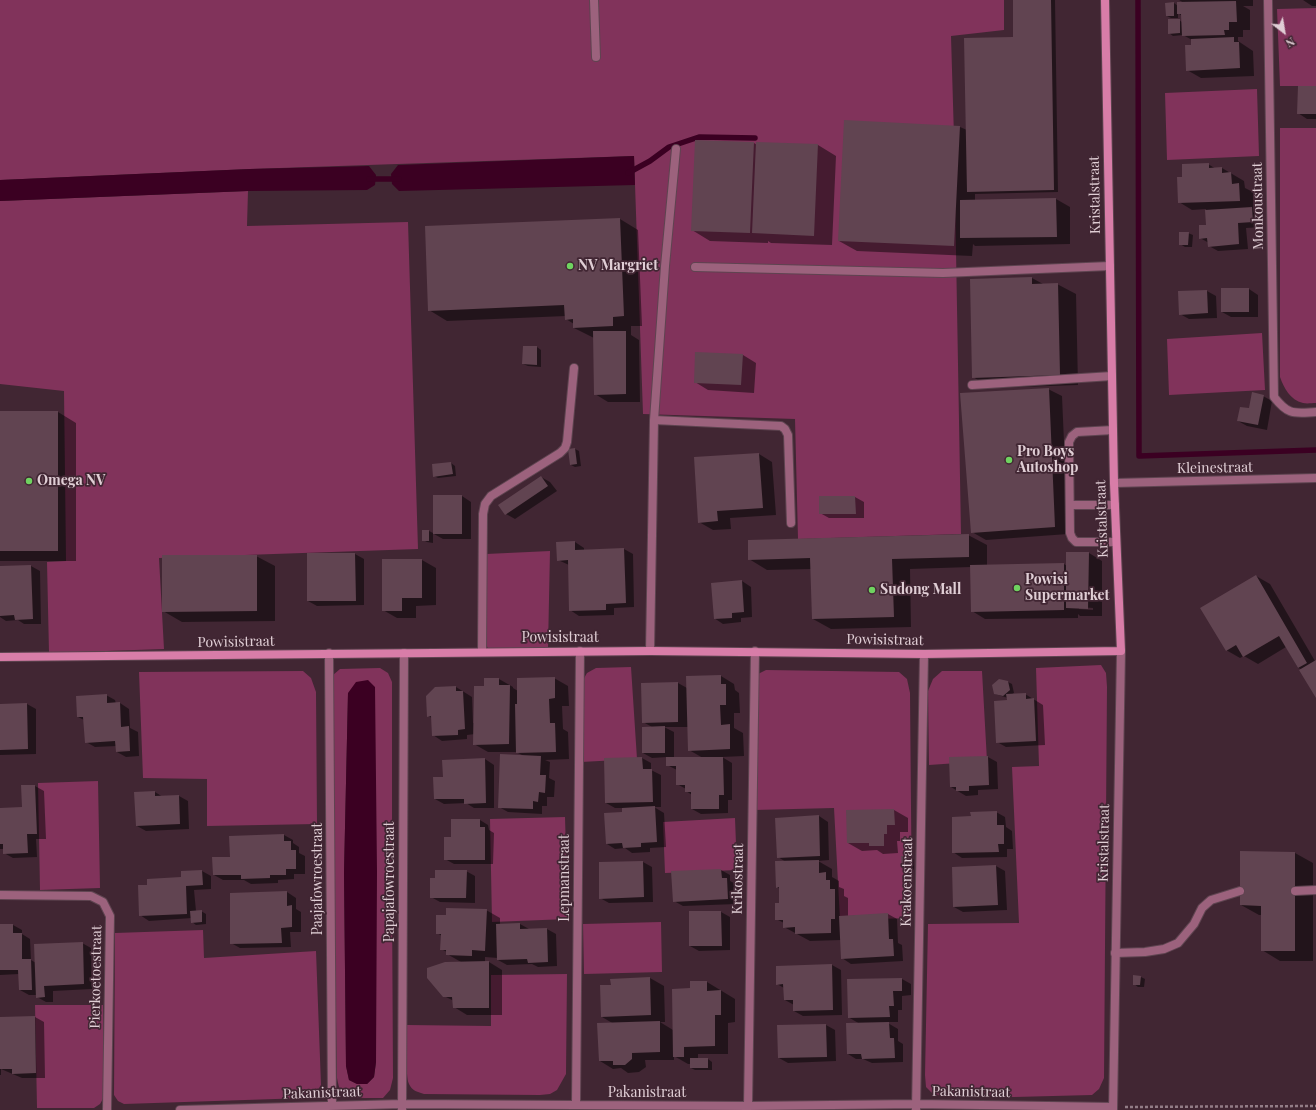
<!DOCTYPE html>
<html>
<head>
<meta charset="utf-8">
<style>
	body { margin:0 }
	#map { position:relative; width:1316px; height:1110px; overflow:hidden; background:#412633; font-family:"Playfair Display",serif }
	canvas { display:block }
	.north { position:absolute; left:1264px; top:12px; width:40px; height:40px; -webkit-text-stroke:3px #412633; paint-order:stroke; rotate:149deg; font-size:11px; font-weight:700; line-height:16px; text-align:center; color:#e0ced5 }
	.north::after { content:''; display:block; margin:auto; width:14px; height:18px; background:#e0ced5; clip-path:polygon(50% 0,100% 100%,50% 72%,0 100%) }
</style>
</head>
<body>
<div id="map">
<canvas width="1316" height="1110"></canvas>
<div class="north">N</div>
</div>
<script>
const context = document.querySelector('canvas').getContext('2d');
context.lineJoin = 'round';
function paint(path, color) { context.fillStyle = color; context.fill(path, 'evenodd'); }
function stroke(path, color, width, dash) { context.strokeStyle = color; context.lineWidth = width; context.lineCap = dash ? 'butt' : 'round'; context.setLineDash(dash || []); context.stroke(path); }
function write(font, color, halo, rows, align = 'center') {
  context.font = font + ' "Playfair Display",serif'; context.lineWidth = 3.5; context.setLineDash([]); context.textBaseline = 'middle'; context.strokeStyle = halo; context.fillStyle = color; for (const [text, x, y, turn = 0] of rows) {
    context.save(); context.translate(x, y); context.rotate((+turn || 0) * Math.PI / 180); context.textAlign = isNaN(turn) ? turn : align; if (halo) context.strokeText(text, 0, 0); context.fillText(text, 0, 0); context.restore();
  }
}
const green = new Path2D(`
	M0,0H1004V30L951,36L954,137L961,534L798,539L795,419L643,414L634,156L250,169L0,180Z
	M1316,8V86H1280L1277,9Z
	M1257,89L1259,156L1167,160L1165,93Z
	M1280,128H1316V403C1312,403 1307,404 1303,403C1290,400 1284,388 1280,377Z
	M248,191L247,226L408,222L418,549L159,558L164,649L49,653L47,562L66,561L64,391L0,384V201Z
	M1262,333L1265,390L1169,395L1167,339Z
	M550,551L548,648L489,650L485,643L486,554Z
	M1101,665L1106,673L1107,687L1104,1078L1099,1089L1092,1095L1014,1097L934,1095L926,1087L925,1075L928,924L1019,923L1012,767L1039,766L1036,668Z
	M631,667L637,759L581,762L583,680L587,673L596,668Z
	M380,668L388,673L392,682V895L393,1078L390,1090L383,1098C373,1098 349,1099 342,1093C339,1089 338,1083 337,1078L330,686L333,675L340,669ZM348,693L376,1062L374,1077L367,1084H357L349,1080L346,1066L344,873Z
	M766,670L899,672L907,679L910,693L912,918L840,920L834,808L754,810L758,674Z
	M303,671L311,678L316,692L317,824L207,826V779L143,778L139,672Z
	M942,671H982L987,761L929,765L928,691L933,679Z
	M98,781L100,888L40,890L38,783Z
	M565,817L568,919L492,922L490,819Z
	M735,818L737,870L665,873L663,822Z
	M661,922L662,972L584,974L583,924Z
	M203,930L204,958L316,951L321,1085L315,1094L306,1098L124,1104L118,1101L114,1095L115,933Z
	M567,974L566,1074L557,1090L550,1094L540,1095L424,1094C418,1092 412,1091 409,1084C405,1075 407,1038 407,1025L491,1026V975Z
	M35,1005H103L104,1097L100,1104L94,1108H37Z`);
const water = new Path2D(`
	M634,156L635,185L399,191L392,184L391,174L398,165Z
	M369,166L376,175L375,185L367,190L248,191L0,201V180L250,169Z
	M368,680L375,687L377,872L376,1062L374,1077L367,1084H357L349,1080L346,1066L344,873L348,693L356,682Z`);
const shadow = new Path2D(`
	M1014,0H1055L1058,192L975,194V201L1056,199L1070,207V244L975,246L973,244L972,256L857,251L839,241L960,127L967,130L1014,38Z
	M1179,0H1253V6H1243L1250,10V30H1243V37H1238V41L1253,51L1254,76L1201,78L1187,70L1192,46V40L1183,35L1173,36L1169,33L1179,20L1182,22V16L1178,13V18H1171L1167,16L1174,3L1178,6L1184,3Z
	M1303,0H1316V6H1312Z
	M1316,87V119H1307L1298,113Z
	M754,143L757,145H818L836,156L832,245L771,243L768,241V243L710,241L692,230Z
	M1208,164L1216,169L1222,168L1244,181L1245,188L1253,192V209L1261,213L1262,227L1246,228L1248,249L1218,251L1209,246V243L1200,238L1207,225L1206,209L1192,210L1179,202L1183,178Z
	M620,219L638,230L642,326H631V335L639,340L640,402H608L595,394L594,338L574,328V324L566,319V316L447,321L429,310Z
	M1188,233L1193,235L1192,247H1185L1180,244Z
	M1032,278L1043,284H1057L1076,294L1078,385L991,388L973,377L971,280Z
	M1249,289L1258,295V317H1231L1222,312Z
	M1207,291L1216,296L1217,318L1189,319L1180,314L1179,292Z
	M524,347H537L541,350V367L528,366L523,364Z
	M743,355L756,363L754,393L708,390L695,382Z
	M1048,389L1062,396L1068,534L986,540L972,532Z
	M1263,396L1272,401L1267,430L1247,426L1238,421Z
	M0,412H58L76,423V561H0Z
	M575,449L579,451L581,466L575,467L571,465L569,450Z
	M759,454L772,462L776,515L730,518L731,529L713,530L699,522Z
	M451,463L455,466L456,476L438,478L434,476Z
	M541,477L550,482L557,491L515,519L506,514Z
	M434,496H462L471,502V539H443L434,534Z
	M820,497H855L864,502V518H829L820,513Z
	M429,531L433,533V543L427,542L423,540Z
	M968,535L987,545V566L1064,564L1067,566L1089,553L1102,561V616H1080L1078,614V618L985,619L972,611L971,567L910,569L911,627L831,629L813,619L812,569L767,570L749,559ZM1079,607L1093,608V610L1079,609Z
	M575,542L584,548V550L624,549L633,554L634,607L614,608V615L579,616L570,610L569,565L558,560Z
	M308,554H355L364,559V605L317,606L308,601Z
	M256,556L275,566V621L182,622L163,611Z
	M383,560H422L436,568V605L416,606V618H397L383,610Z
	M31,566L40,571L41,624H24L18,620L6,621L0,617V567Z
	M1256,576L1270,584L1315,661H1316V696L1301,669L1298,668L1286,647L1258,664L1244,656L1240,658L1226,650Z
	M742,581L751,587L752,617L741,618V622L723,624L714,618Z
	M721,676L734,684L735,690L739,693L740,713H734V728L743,733L744,756L722,757L732,763V800H728V813L701,814L692,809V795L686,791V789L677,784V770L667,765V757L652,758L643,753L652,727L643,722L678,683L687,688ZM664,727H688L689,750L703,758H674V732Z
	M554,678L568,686L569,706H562L563,729L568,732L569,759L545,760L550,762L549,778L555,781L554,797H547V806H542V814L508,812L499,807L524,756L516,752H488L474,744L475,734L467,735V739L442,741L433,735L432,718L428,716L456,687L472,697L473,723H475L485,687V679H499L513,687V688L518,691Z
	M1008,682L1012,684L1014,693L1011,695L1025,694L1043,705L1045,745L1006,747L997,742L1008,701V698L995,694Z
	M106,695L115,700L116,704L120,703L129,709L130,728L138,732L139,756L126,757L117,752V746L95,747L86,742L84,720L78,717Z
	M27,704L36,709V754L0,755V705Z
	M988,757L997,762L998,789L978,790V795L966,796L951,787Z
	M642,758L651,763V770L661,775V807H654L664,813L666,847L650,848V852L632,853L625,848L615,849L607,844L623,813V808H615L606,803L605,759Z
	M485,759L494,765V808H474L466,803L444,804L435,799L444,778Z
	M35,786L44,791L46,839H36L37,857L13,858L4,853V849H0V809L23,808Z
	M155,792L163,797L179,796L188,801L189,829L146,831L137,826Z
	M894,810L908,818V832H900V841H897L898,853L883,854L877,850L862,851L848,843L847,811Z
	M996,812L1005,817L1006,827L1012,831L1013,849H1007V857L962,858L953,852L972,817Z
	M819,816L828,822L829,860L818,861L832,869V877L839,881V887L844,889V896L848,898V916L888,914L897,919L898,943L902,945L903,961L851,964L842,958L841,940L810,941L784,927V923L776,919L780,904V889L777,887L786,862L778,857Z
	M480,820L488,825L489,830L494,833L493,864H454L445,859L452,838Z
	M284,835L293,840V843L299,847V853L305,856V874H294V879L278,880V883L251,884L244,880H223L214,875L231,858Z
	M1241,852L1295,853L1313,863V961H1280L1262,950V915H1259L1241,905Z
	M910,857L914,859V870H907L903,868Z
	M643,862L652,867L653,902L609,903L600,898V863Z
	M996,866L1005,871L1007,910L963,912L954,907Z
	M721,870L730,875V881L736,884L737,904L683,906L674,901Z
	M202,871L211,876V889L194,890L196,911H201L206,914V924L196,925L192,922V918L149,921L140,915L148,886L182,878Z
	M466,871L475,876V903L440,902L431,897L436,879Z
	M287,892L296,898V909L301,912V932H290L291,947L240,948L231,943Z
	M486,910L500,918V925L520,924L529,929H547L556,934L557,966L538,967L532,964L507,965L498,960V958L485,957V962H489L502,970V1015H467L454,1007V1001L444,996L461,962L447,954V952L441,949L442,936L437,933L447,916Z
	M690,912H721L730,917V950L699,951L690,946Z
	M0,925H13L22,930V934L30,939L31,960L36,963L82,943L91,948L92,989L53,991V1002H46L37,997V995H29L20,990L19,974L0,975Z
	M832,965L841,970L842,1015L803,1016L794,1011V1005L785,1000L784,988L777,984V967Z
	M1141,977L1145,979L1144,987H1138L1134,984Z
	M650,978L664,986L665,1022H660L673,1030L691,989L707,982L735,999V1022L728,1023V1054H698V1059H708L712,1062V1070H695L691,1068V1064H688L674,1056V1060H645L646,1067L639,1072L628,1073L621,1068L613,1069L600,1061L614,1024L602,1017L612,986Z
	M902,979L911,984V995L902,996V1010H898V1022H886L898,1029V1041L903,1044V1062L872,1063L863,1059H856L848,1054L860,1024L848,1017Z
	M35,1017L44,1022L45,1078H22L1,1069V1075H0V1018Z
	M826,1025L835,1030L836,1061L788,1063L779,1058L778,1026Z`);
const stream = new Path2D(`
	M1138,0L1139,456L1316,450
	M628,173L650,161L669,147L699,137L755,138
	M369,179H399`);
const building = new Path2D(`
	M1013,0H1051L1054,190L967,192L964,38L1013,37Z
	M1236,1L1237,22H1229V30H1224L1225,35L1182,36L1181,14H1177V2Z
	M1174,2V16H1166L1165,3Z
	M1168,19H1180V33L1168,34Z
	M1234,37V42H1239L1240,68L1186,71L1185,45H1191V39Z
	M1298,86H1316V114H1297Z
	M844,120L960,126L954,246L838,241Z
	M695,140L754,142L750,233L691,231Z
	M756,142L818,144L814,236L752,233Z
	M1209,163V168L1222,167V173L1231,172L1232,184L1239,183L1240,201L1178,203L1177,177H1182V164Z
	M1056,198L1057,237L960,238V200Z
	M1252,207L1253,222L1238,223L1239,244L1208,247L1207,238L1199,239V225H1206L1205,210Z
	M620,218L624,316L613,317V326L573,328V319L565,320L564,305L428,311L425,226Z
	M1179,232H1189L1188,245H1179Z
	M1032,277V284L1058,283L1060,375L972,378L970,279Z
	M1221,288H1249V312H1221Z
	M1207,290L1208,313L1179,315L1178,291Z
	M593,331H626V394L594,395Z
	M523,346H537V365L522,364Z
	M695,352L743,354L741,385L694,383Z
	M1049,388L1055,527L971,533L960,393Z
	M1252,392L1264,395L1258,425L1237,421L1240,407L1249,408Z
	M0,411H58V551H0Z
	M575,448L577,464L570,465L568,449Z
	M759,453L763,508L717,511L718,521L698,523L694,457Z
	M451,462L453,474L433,477L432,464Z
	M541,476L548,486L505,515L498,505Z
	M433,495H462V534H433Z
	M819,496H855L856,514H819Z
	M422,530H429V541H422Z
	M969,534V557L892,559L894,617L812,619L810,558L748,560V540Z
	M575,541V550L624,548L626,603L606,604V610L569,611L568,560L557,561L556,542Z
	M1066,552H1089L1088,609L1066,608Z
	M307,553H355L356,601H307Z
	M162,555H257V611L162,612Z
	M382,559H422V598H402V611H382Z
	M1064,563V610L971,612L970,565Z
	M31,565L33,619L15,620L14,615L0,616V566Z
	M1256,575L1307,663L1298,668L1279,636L1243,657L1236,645L1226,651L1200,608Z
	M742,580L744,612L732,613V618L714,619L711,583Z
	M1316,660V698L1299,670Z
	M721,675V684H726V705H720L721,725L730,724V749L688,751L686,676Z
	M555,677V698L549,699L550,723H555L556,752L516,753L515,704H517V678Z
	M484,678H499V685H510L509,744L473,745L474,686H484Z
	M999,679L1008,681L1010,690L1003,696L994,694L992,685Z
	M678,682V722L642,723L641,683Z
	M456,686V691H463L465,729L458,730V735L432,736L431,716L427,717L426,696L435,687Z
	M1026,693V699L1034,698L1036,741L996,743L994,701L1007,700L1006,694Z
	M107,694V703L120,702L121,727L129,726L130,751L116,752L115,741L85,743L83,717H77L76,696Z
	M27,703L28,749L0,750V704Z
	M665,726V753H642V727Z
	M500,754L541,756L540,775H546L545,793L539,792L538,802L533,801V809L498,808Z
	M988,756L989,785L969,786V791H956V787H950L949,757Z
	M642,757L643,769H652L653,802L605,803L604,758Z
	M666,757H723L724,795H719V809H691V792H685V785H676V766H666Z
	M485,758L486,803L464,804V799H434L433,777H443L442,760Z
	M21,785H35L37,834H27L28,853L3,854V844H0V808L22,807Z
	M155,791V796L179,795L180,824L136,826L134,792Z
	M655,806L657,842L641,843V847L623,848L622,843L606,844L604,813L622,812V808Z
	M894,809L895,825H887V834H884V846H869V843H847L846,810Z
	M997,811V825H1004V844H998L999,852L952,853V817L971,816L970,812Z
	M819,815L820,856L777,858L775,818Z
	M451,819H480V827H485V860H444V837H451Z
	M284,834V841H291V850H296V869H286V875H270V878L241,879V875H213L212,857H230L229,836Z
	M1240,851L1295,852V951H1261V906L1240,905Z
	M901,856H910V868H902Z
	M819,860V873L826,872V880H830V889H835V919H831V933L795,934V927L783,928V920H775V903H779V887L776,888L775,861Z
	M643,861L644,897L599,899V862Z
	M996,865L998,905L953,907L952,867Z
	M721,869L722,878H727L728,899L673,902L671,871Z
	M202,870L203,885L186,886L187,914L139,916L138,885H147V879L181,877V871Z
	M435,870H467L466,898H430V878H435Z
	M287,891V906L292,905V927L281,928L282,943L230,944V893Z
	M446,908L487,909L485,951L472,950V956L446,955V950H440L441,934H436V915H446Z
	M202,910V922L191,923L190,911Z
	M689,911H721L722,946H689Z
	M888,913L889,939H893L894,956L841,959L839,916Z
	M520,923V929L547,928L548,962L528,963L527,959L497,960L496,924Z
	M0,924H13V933H22V959H31L32,990H19L18,970H0Z
	M83,942L84,984L44,986L45,997L36,998L34,944Z
	M489,961V1008H453L452,997H443L427,978V968L445,962Z
	M832,964L833,1010L793,1011V1000H784L783,984L776,985V966Z
	M1133,975L1141,976L1140,985H1133Z
	M650,977L651,1015L601,1017L600,985H611L610,979Z
	M902,978V991H893L894,1006H889L890,1017L848,1018L847,979Z
	M690,981H707V991L721,990V1015H715V1046L684,1047V1057H673L672,989L690,988Z
	M35,1016L36,1073L12,1074V1069H0V1017Z
	M660,1021V1052L632,1053V1059L625,1065H613V1061H599L597,1023Z
	M889,1022L890,1038H894L895,1058L862,1059L861,1054H847L846,1023Z
	M826,1024L827,1057L778,1058L777,1025Z
	M690,1058H708V1068H690Z`);
const path = new Path2D(`
	M1125,1107L1316,1106`);
const lane = new Path2D(`
	M594,0L596,57
	M695,267L943,273L1110,266
	M972,385L1112,376
	M654,420L665,266L676,149
	M1113,430L1077,432L1072,436L1069,442L1070,533L1072,538L1076,542H1116
	M1071,505H1115
	M650,651L654,420L781,426L785,429L788,435L791,523
	M482,652L483,514L485,504L491,496L560,453L565,448L567,442L574,368
	M1295,891L1316,890
	M1115,953L1145,952L1164,949L1178,943L1194,924L1202,908L1211,900L1240,891`);
const street = new Path2D(`
	M1268,0L1274,397C1289,416 1294,413 1316,412
	M1114,483L1316,478
	M329,653L332,1105
	M0,895L91,896L103,902L110,916L107,1110
	M576,1105L580,651
	M748,1106L755,651
	M180,1110L402,1104L748,1106L916,1104L1113,1107
	M402,1110L404,653
	M916,1110L924,654
	M1113,1110L1121,651`);
const secondary = new Path2D(`
	M0,657L650,651L924,654L1121,651L1114,483L1105,0`);
const markers = [
	[570,266,4,"#6fd360"],
	[1009,460,4,"#6fd360"],
	[29,481,4,"#6fd360"],
	[1017,588,4,"#6fd360"],
	[872,590,4,"#6fd360"]
];
const streetNames = [
	["Kristalstraat",1095,195,-91],
	["Monkoustraat",1258,206,-91],
	["Kleinestraat",1215,468,-1],
	["Kristalstraat",1102,519,-92],
	["Powisistraat",560,638],
	["Powisistraat",885,640,1],
	["Powisistraat",236,642,-1],
	["Kristalstraat",1104,843,-89],
	["Lepmanstraat",565,878,-90],
	["Paajafowroestraat",318,879,-90],
	["Krikostraat",738,879,-89],
	["Papajafowroestraat",390,882,-90],
	["Krakoenstraat",907,882,-89],
	["Pierkoetoestraat",96,977,-89],
	["Pakanistraat",971,1092,1],
	["Pakanistraat",322,1093,-2],
	["Pakanistraat",647,1093]
];
const poiNames = [
	["NV Margriet",578,266],
	["Pro Boys",1017,452],
	["Autoshop",1017,468],
	["Omega NV",37,481],
	["Powisi",1025,580],
	["Supermarket",1025,596],
	["Sudong Mall",880,590]
];
paint(green, '#81335b');
paint(water, '#3b0022');
paint(shadow, '#0007');
stroke(stream, '#3b0022', 5.5);
paint(building, '#614451');
stroke(lane, '#5e4450', 10);
stroke(street, '#5e4450', 10);
stroke(secondary, '#5e4450', 10);
stroke(path, '#927c86', 2.5, [3, 2]);
stroke(lane, '#9c627d', 8);
stroke(street, '#9c627d', 8);
stroke(secondary, '#d87da8', 8);
for (const [x, y, r, color] of markers) { const dot = new Path2D(); dot.arc(x, y, r, 0, 2 * Math.PI); context.fillStyle = color; context.fill(dot); stroke(dot, '#412633', 1.5); }
write('14px', '#e0ced5', '#412633', streetNames);
write('bold 14px', '#e0ced5', '#412633', poiNames, 'left');
</script>
</body>
</html>
